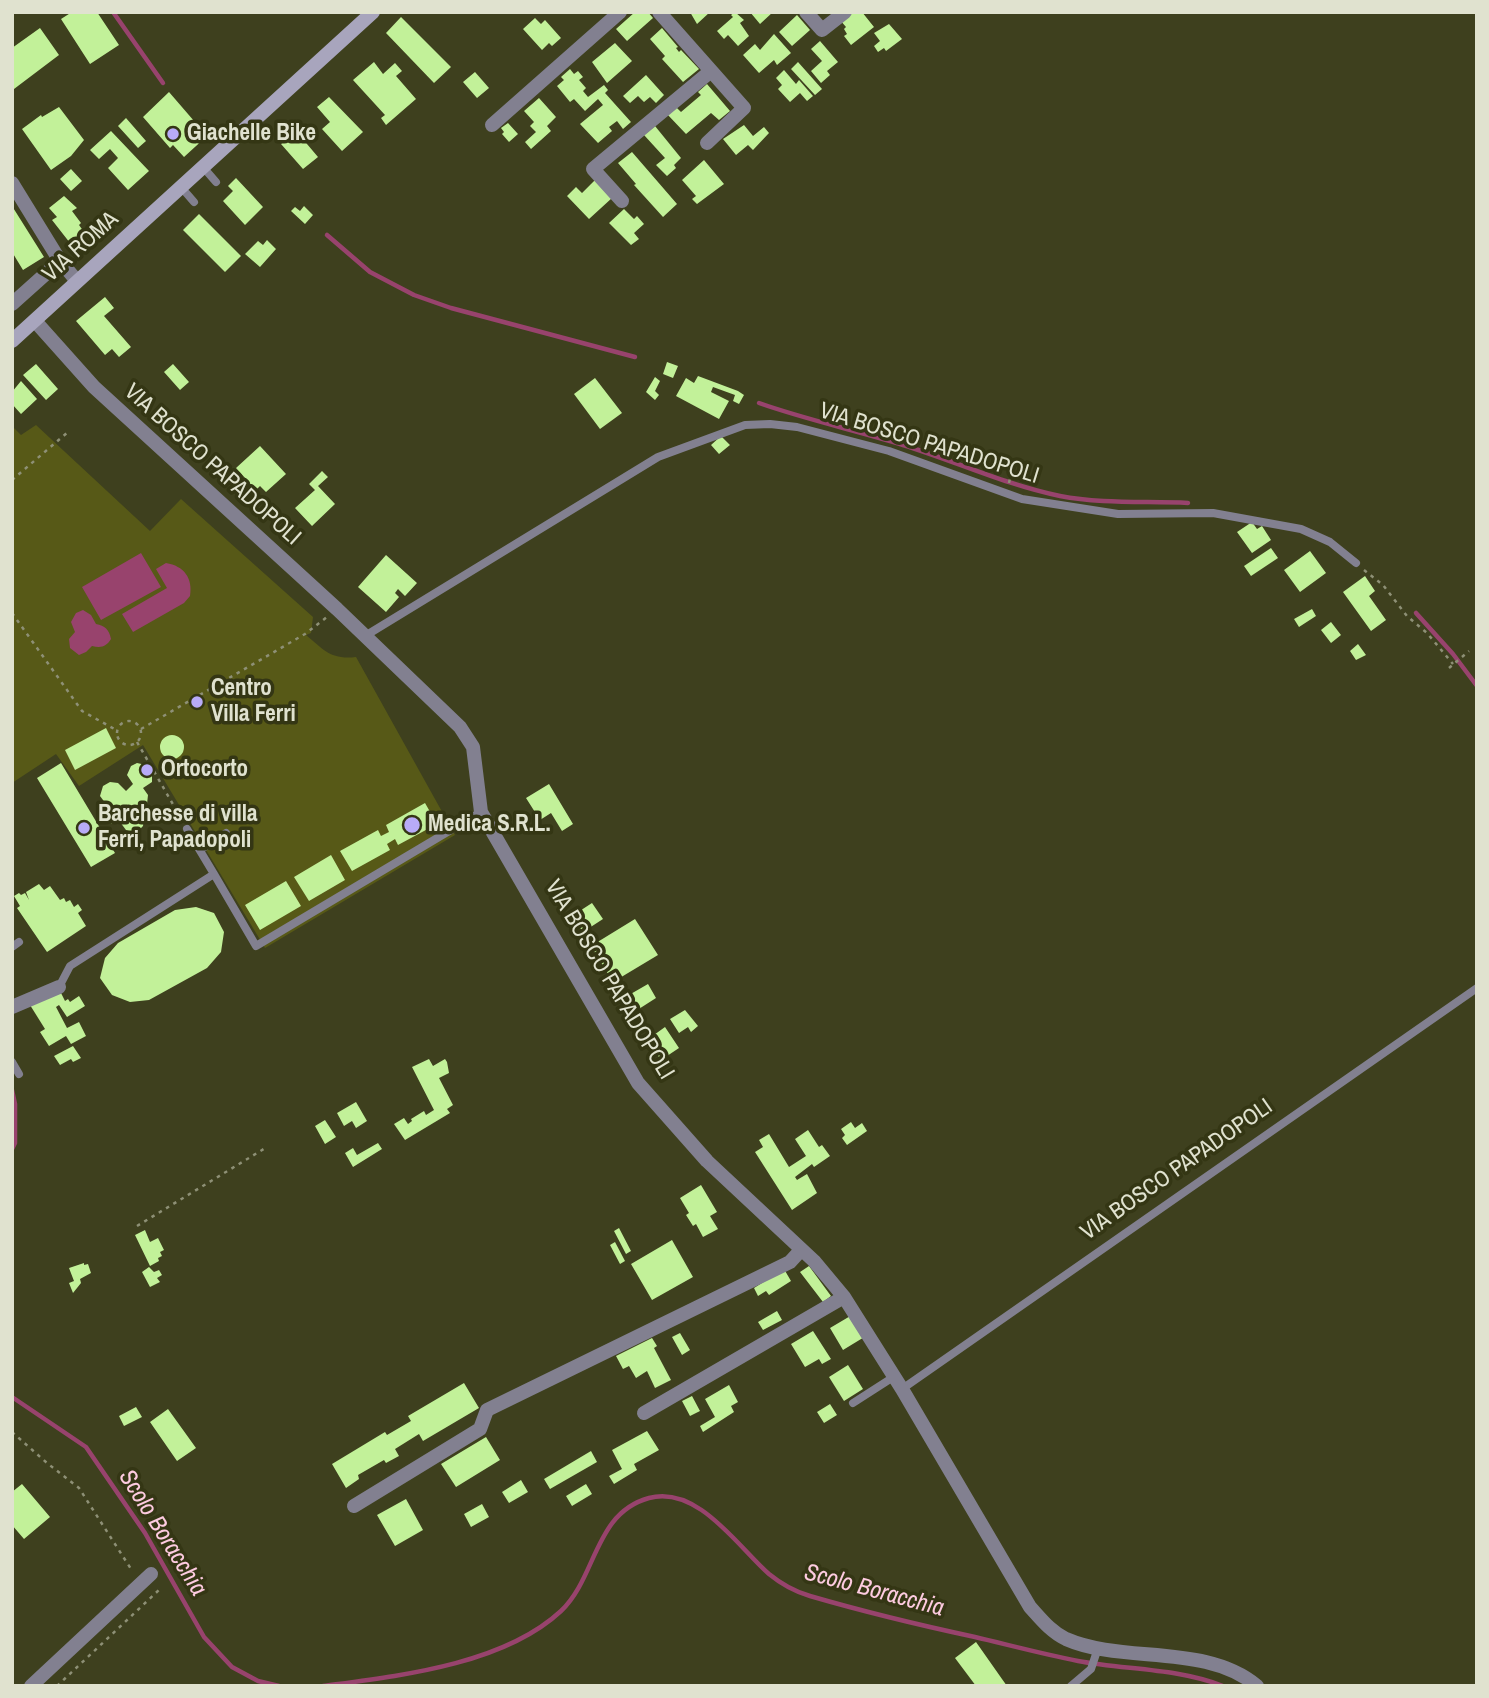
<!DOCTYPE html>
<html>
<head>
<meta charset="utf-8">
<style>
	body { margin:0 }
	#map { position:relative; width:1489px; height:1698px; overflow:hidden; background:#3e401e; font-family:"Archivo Narrow",sans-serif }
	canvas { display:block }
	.frame { position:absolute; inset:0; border:14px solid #e0e2cf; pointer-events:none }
</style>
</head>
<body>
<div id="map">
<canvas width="1489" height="1698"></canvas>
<div class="frame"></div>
</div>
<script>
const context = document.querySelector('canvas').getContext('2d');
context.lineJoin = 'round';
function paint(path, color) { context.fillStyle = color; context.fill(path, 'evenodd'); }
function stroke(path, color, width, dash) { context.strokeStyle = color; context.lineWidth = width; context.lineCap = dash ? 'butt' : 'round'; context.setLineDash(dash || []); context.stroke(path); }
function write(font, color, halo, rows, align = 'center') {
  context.font = font + ' "Archivo Narrow",sans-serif'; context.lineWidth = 7; context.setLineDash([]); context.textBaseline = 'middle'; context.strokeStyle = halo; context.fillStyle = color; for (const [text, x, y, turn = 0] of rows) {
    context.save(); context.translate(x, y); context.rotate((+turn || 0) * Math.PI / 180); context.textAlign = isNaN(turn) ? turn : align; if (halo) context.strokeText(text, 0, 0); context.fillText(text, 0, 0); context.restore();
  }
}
const green = new Path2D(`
	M36,425L150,531L181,499L313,617L311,633L306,635C324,650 331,660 356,657L455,835L265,948L143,745L79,786L56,754L12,783V426L21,435Z`);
const water = new Path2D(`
	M141,553L161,587L101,620L82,587Z
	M166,563C184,566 193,578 190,596L184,603L133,632L122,614L167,588L156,569Z
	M83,610L91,615L96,624C105,626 109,629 111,639C106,647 101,648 92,646L86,652L79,655L70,648L69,639L75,632L71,622L76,613Z`);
const stream = new Path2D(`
	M113,12L163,83
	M327,235L370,272L414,295L451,308L635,357
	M759,403C807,420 855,430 903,445C955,461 1006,485 1060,496C1101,504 1146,501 1188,503
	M1416,613L1453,654L1477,686
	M12,1090L15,1104V1143L12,1149
	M12,1397L86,1447L145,1533L204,1637L232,1667L258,1681L279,1686
	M323,1686C398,1676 503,1665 561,1611C597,1577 594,1513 649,1498C698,1485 738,1547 769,1574C780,1583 796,1592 810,1596C865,1612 919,1625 975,1637C1009,1645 1043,1654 1078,1661C1126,1670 1177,1668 1223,1686`);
const building = new Path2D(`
	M72,12H97L119,45L90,64L61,19Z
	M635,12H648L653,18L627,41L616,29Z
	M690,12H710L697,24Z
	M735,12L744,20L740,23L749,36L738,46L728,35L724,39L717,31L733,17L731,15Z
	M750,12H773L760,24Z
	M850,12H862L874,27L851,45L844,36L847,34L844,29L846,27L840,20Z
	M797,15L810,30L792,46L779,32Z
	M401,17L451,67L434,83L386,33Z
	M535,18L541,24L545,20L561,38L552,46L549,43L542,50L523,29Z
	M889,24L902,39L886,51L884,48L878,52L874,46L880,41L874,33Z
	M40,28L59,55L14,89L12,48Z
	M662,28L678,47L676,48L679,52L681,50L699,69L683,82L662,59L665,56L650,39Z
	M774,34L791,53L777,65L774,60L759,73L743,55L755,44L760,50Z
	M820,41L838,62L827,71L830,75L821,83L811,71L822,61L811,49Z
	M615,43L632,61L607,83L592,62Z
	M374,62L383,74L395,63L402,71L396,76L416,99L386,125L381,118L385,115L353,80Z
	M798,62L822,89L815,95L791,69Z
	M570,69L574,74L578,71L583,77L579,80L586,88L583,91L588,97L604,85L608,90L605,93L631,122L623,129L617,121L609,127L612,131L598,143L580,124L603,105L598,99L585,111L574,99L570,102L557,86L564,80L561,77Z
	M784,70L796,84L799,80L813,96L807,101L800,93L790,102L778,89L782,85L776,78Z
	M475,72L489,88L477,98L463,82Z
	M646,75L664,95L656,103L650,97L644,102L638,96L630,103L623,96Z
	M707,84L730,111L719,120L711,113L686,134L667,114L675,106L681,112L701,95L698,92Z
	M169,92L207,136L184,157L173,145L170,148L143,117Z
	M329,97L363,132L342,151L322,129L330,122L317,107Z
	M539,98L556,117L547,126L551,131L531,149L525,142L536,132L530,126L534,122L524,111Z
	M59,107L84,140L71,156L51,170L22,129L41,115L42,117Z
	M126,118L146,141L138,148L118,126Z
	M508,123L518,134L509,142L502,134L504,132L501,128Z
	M744,125L753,136L764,127L769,133L753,150L748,145L736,155L723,139Z
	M655,126L681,158L674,165L676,168L667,176L656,165L665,158L644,135Z
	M111,131L149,171L128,190L108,168L118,158L110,149L99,159L90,150Z
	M296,131L318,157L303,169L281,144Z
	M632,152L677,204L663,217L634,185L636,184L618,163Z
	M704,160L724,184L697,204L692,199L696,196L682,180Z
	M71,169L82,181L71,191L60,179Z
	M236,178L263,207L245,225L223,201L233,191L228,186Z
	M595,180L612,198L589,219L567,196L576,187L582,193Z
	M64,196L77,208L72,211L81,223L79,225L84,232L70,243L52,220L57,217L49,208Z
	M12,206L44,257L23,270L12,252Z
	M304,206L313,215L305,224L291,211L295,207L300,211Z
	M624,209L634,219L637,216L644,224L634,233L639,239L631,245L609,223Z
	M199,214L241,256L225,272L183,230Z
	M267,240L276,249L260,267L245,254L258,241L263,245Z
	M105,297L114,308L104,316L131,347L119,357L112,349L105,355L76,321Z
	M667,362L678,366L673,378L663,374Z
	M36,364L58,389L46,400L23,375Z
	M173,364L189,382L180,390L164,372Z
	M698,376L738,391L744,395L739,404L733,401L735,395L713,387L711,392L729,401L719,419L676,396L686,378L694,383Z
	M655,377L660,381L655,391L659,395L655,400L646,392Z
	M595,378L622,413L600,429L574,394Z
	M21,381L37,399L21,414L12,404V392Z
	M721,436L730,445L719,454L711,445Z
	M260,446L286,474L266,492L260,486L256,490L236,468Z
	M322,471L328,477L318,486L335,504L312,526L295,508L315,490L309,484Z
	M1252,522L1257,529L1262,526L1271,540L1252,553L1237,532Z
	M1271,548L1278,558L1251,576L1244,566Z
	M1310,551L1326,573L1300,592L1284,570Z
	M386,555L417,583L405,596L398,589L395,593L399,597L386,612L358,587Z
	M1365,576L1375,591L1369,596L1386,620L1371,631L1343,592Z
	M1312,609L1316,616L1299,627L1294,619Z
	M1331,622L1341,635L1331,643L1321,630Z
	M1358,644L1366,655L1356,660L1350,651Z
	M106,728L116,748L75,770L65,750Z
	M160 747a12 12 0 1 1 24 0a12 12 0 1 1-24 0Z
	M61,763L115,853L91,867L37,778Z
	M137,763L146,765L152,771V782L143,788L148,795L147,804L139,810L144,818L143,826L136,833L126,830L120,822L112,824L100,807L106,804L100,796L103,786L110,782L118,783L126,791L133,784L127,775L131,766Z
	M549,784L573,824L562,831L551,813L540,820L526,798Z
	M425,803L437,824L398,845L395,839L387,844L390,850L352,871L340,851L378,830L381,836L389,832L386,825Z
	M331,855L345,880L309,901L294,877Z
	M286,881L301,906L260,930L245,905Z
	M39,884L44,890L50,886L60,900L64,898L66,902L70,900L74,907L78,904L82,910L78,913L86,926L47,952L17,908L20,906L14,896L19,893L21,895L25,893L29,900L26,892Z
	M592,903L603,919L583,932L572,916Z
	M196,907L214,913L224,932L221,952L207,968L149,1000L130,1002L112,995L100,978L105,958L118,943L175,910Z
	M635,919L658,955L613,982L591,946Z
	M648,984L656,998L631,1014L622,999Z
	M61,993L65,1001L68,999L70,1002L79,996L85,1006L67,1017L59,1005L56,1007L67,1028L79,1022L86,1036L71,1044L66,1036L49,1046L40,1032L45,1029L30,1005Z
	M685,1010L698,1026L691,1032L688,1027L679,1033L670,1019Z
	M665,1027L679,1048L661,1060L647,1040Z
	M73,1046L81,1058L73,1062L71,1059L60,1065L54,1056Z
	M429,1059L433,1066L445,1059L447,1062L449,1073L439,1078L453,1105L447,1109L450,1113L405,1140L394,1124L404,1118L408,1124L412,1121L411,1119L424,1111L426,1115L434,1110L412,1067Z
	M356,1102L367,1121L356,1128L352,1121L344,1126L337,1113Z
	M325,1120L336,1137L325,1144L315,1126Z
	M851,1122L855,1128L862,1123L867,1131L847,1145L842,1138L845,1135L841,1129Z
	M808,1130L819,1147L822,1145L830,1156L814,1167L812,1164L795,1177L797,1180L807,1174L817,1193L792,1210L755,1152L763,1147L759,1140L769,1134L789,1167L806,1156L795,1139Z
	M378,1143L382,1149L353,1167L345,1153L353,1148L357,1155Z
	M701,1185L717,1212L710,1216L718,1229L703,1237L696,1224L693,1226L686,1215L689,1213L680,1198Z
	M619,1228L631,1251L626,1254L614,1231Z
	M145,1230L150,1242L158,1238L164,1250L160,1252L162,1256L158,1258L159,1261L150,1266L135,1235Z
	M672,1240L693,1277L652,1300L631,1264Z
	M615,1242L625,1261L620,1264L610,1245Z
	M84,1263V1265L88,1264L91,1273L80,1279L81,1283L73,1293L69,1283L74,1281L69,1268Z
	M809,1266L831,1296L823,1302L800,1272Z
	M149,1267L154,1272L159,1270L162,1275L157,1278L160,1282L150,1287L142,1272Z
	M784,1269L791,1281L769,1295L766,1291L758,1296L754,1288Z
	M777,1311L782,1320L763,1330L758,1322Z
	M852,1315L866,1336L843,1350L830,1328Z
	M813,1331L831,1359L822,1364L819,1359L805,1367L791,1344Z
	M680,1333L690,1350L682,1355L672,1337Z
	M652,1338L657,1346L654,1348L671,1380L655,1388L647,1371L636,1378L629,1366L623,1369L616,1356Z
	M848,1365L863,1389L844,1401L829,1377Z
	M464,1383L479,1408L423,1441L419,1434L395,1449L399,1456L386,1463L384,1460L358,1475L359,1479L346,1488L332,1464L385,1432L387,1435L411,1421L408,1416Z
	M729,1385L738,1402L731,1406L734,1412L703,1432L700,1426L715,1417L705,1399Z
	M692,1396L700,1411L690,1416L682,1401Z
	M830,1404L837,1415L824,1423L817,1412Z
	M136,1407L142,1417L124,1426L119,1416Z
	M168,1409L196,1448L177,1461L150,1422Z
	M647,1431L659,1450L634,1464L637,1470L614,1484L609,1476L622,1469L612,1450Z
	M486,1437L500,1460L456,1487L441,1464Z
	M591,1451L597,1462L550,1489L544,1479Z
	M521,1480L528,1492L509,1503L502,1492Z
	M22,1484L50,1517L24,1539L12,1525V1492Z
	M586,1484L592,1494L572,1506L566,1496Z
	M406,1499L423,1530L395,1546L377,1515Z
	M482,1504L489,1517L471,1527L464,1514Z
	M976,1642L1002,1679L1007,1686H976L955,1658Z`);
const path = new Path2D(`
	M12,480L68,432
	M1009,483L1011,473
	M1364,570L1383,585L1407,616L1427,633L1453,664
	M12,613L82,711L118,731
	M1449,668L1469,651
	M117 733a12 12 0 1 1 24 0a12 12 0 1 1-24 0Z
	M141,729L305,634L327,617
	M137,742L182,820
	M137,1226L267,1147
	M12,1432L47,1463L79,1488L131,1569
	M57,1686L160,1589L158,1587`);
const lane = new Path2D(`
	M203,167L216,182
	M181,187L194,202
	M365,636L658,457L745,425L770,424L797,427L889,451L1022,499L1118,514L1213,513L1301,529L1330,542L1356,563
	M187,829L214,874
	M200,850L226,833
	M12,947L19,942
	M59,987L70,966L214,874L256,946L481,812
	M12,1062L19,1074
	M902,1389L1477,988
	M853,1403L895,1376
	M1071,1686L1091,1669L1098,1648`);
const street = new Path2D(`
	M659,12L744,108L707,143
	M806,12L822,30L845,12
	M492,125L620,12
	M12,183L60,261L77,281
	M622,201L593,169L711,71
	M12,304L60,261
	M35,321L94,387L337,609L460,727L473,747L481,812L638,1083L707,1161L814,1261L844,1297L902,1389L1030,1607C1041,1619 1051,1632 1066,1639C1123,1664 1206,1643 1257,1686
	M12,1007L59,987
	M644,1413L844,1297
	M354,1506L480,1429L487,1410L790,1262L801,1250
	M31,1686L151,1574`);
const secondary = new Path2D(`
	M12,341L373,12`);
const markers = [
	[173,134,7,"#b8abf7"],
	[197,702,7,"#b8abf7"],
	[147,770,7,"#b8abf7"],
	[412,825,9,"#b8abf7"],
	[84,828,7,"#b8abf7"]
];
const poiNames = [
	["Giachelle Bike",187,134],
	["Centro",211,689],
	["Villa Ferri",211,715],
	["Ortocorto",161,770],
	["Barchesse di villa",98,815],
	["Ferri, Papadopoli",98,841],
	["Medica S.R.L.",428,825]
];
const streetNames = [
	["VIA ROMA",81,247,-42],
	["VIA BOSCO PAPADOPOLI",929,444,17],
	["VIA BOSCO PAPADOPOLI",212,465,42],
	["VIA BOSCO PAPADOPOLI",609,980,59],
	["VIA BOSCO PAPADOPOLI",1177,1170,-35]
];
const waterNames = [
	["Scolo Boracchia",162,1533,58],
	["Scolo Boracchia",874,1591,15]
];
paint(green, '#575917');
paint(water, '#98436d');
stroke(stream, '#98436d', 4.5);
paint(building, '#c2f199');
stroke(path, '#8e9076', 2.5, [3.5, 5]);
stroke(lane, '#828090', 8);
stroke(street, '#828090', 14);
stroke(secondary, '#a8a5bd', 14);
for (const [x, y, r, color] of markers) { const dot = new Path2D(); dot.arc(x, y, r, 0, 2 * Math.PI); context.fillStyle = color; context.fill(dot); stroke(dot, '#343614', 2.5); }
write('bold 23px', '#e0e2cf', '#343614', poiNames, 'left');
write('23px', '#e0e2cf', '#343614', streetNames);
write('italic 24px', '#fdcbe0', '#343614', waterNames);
</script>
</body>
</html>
